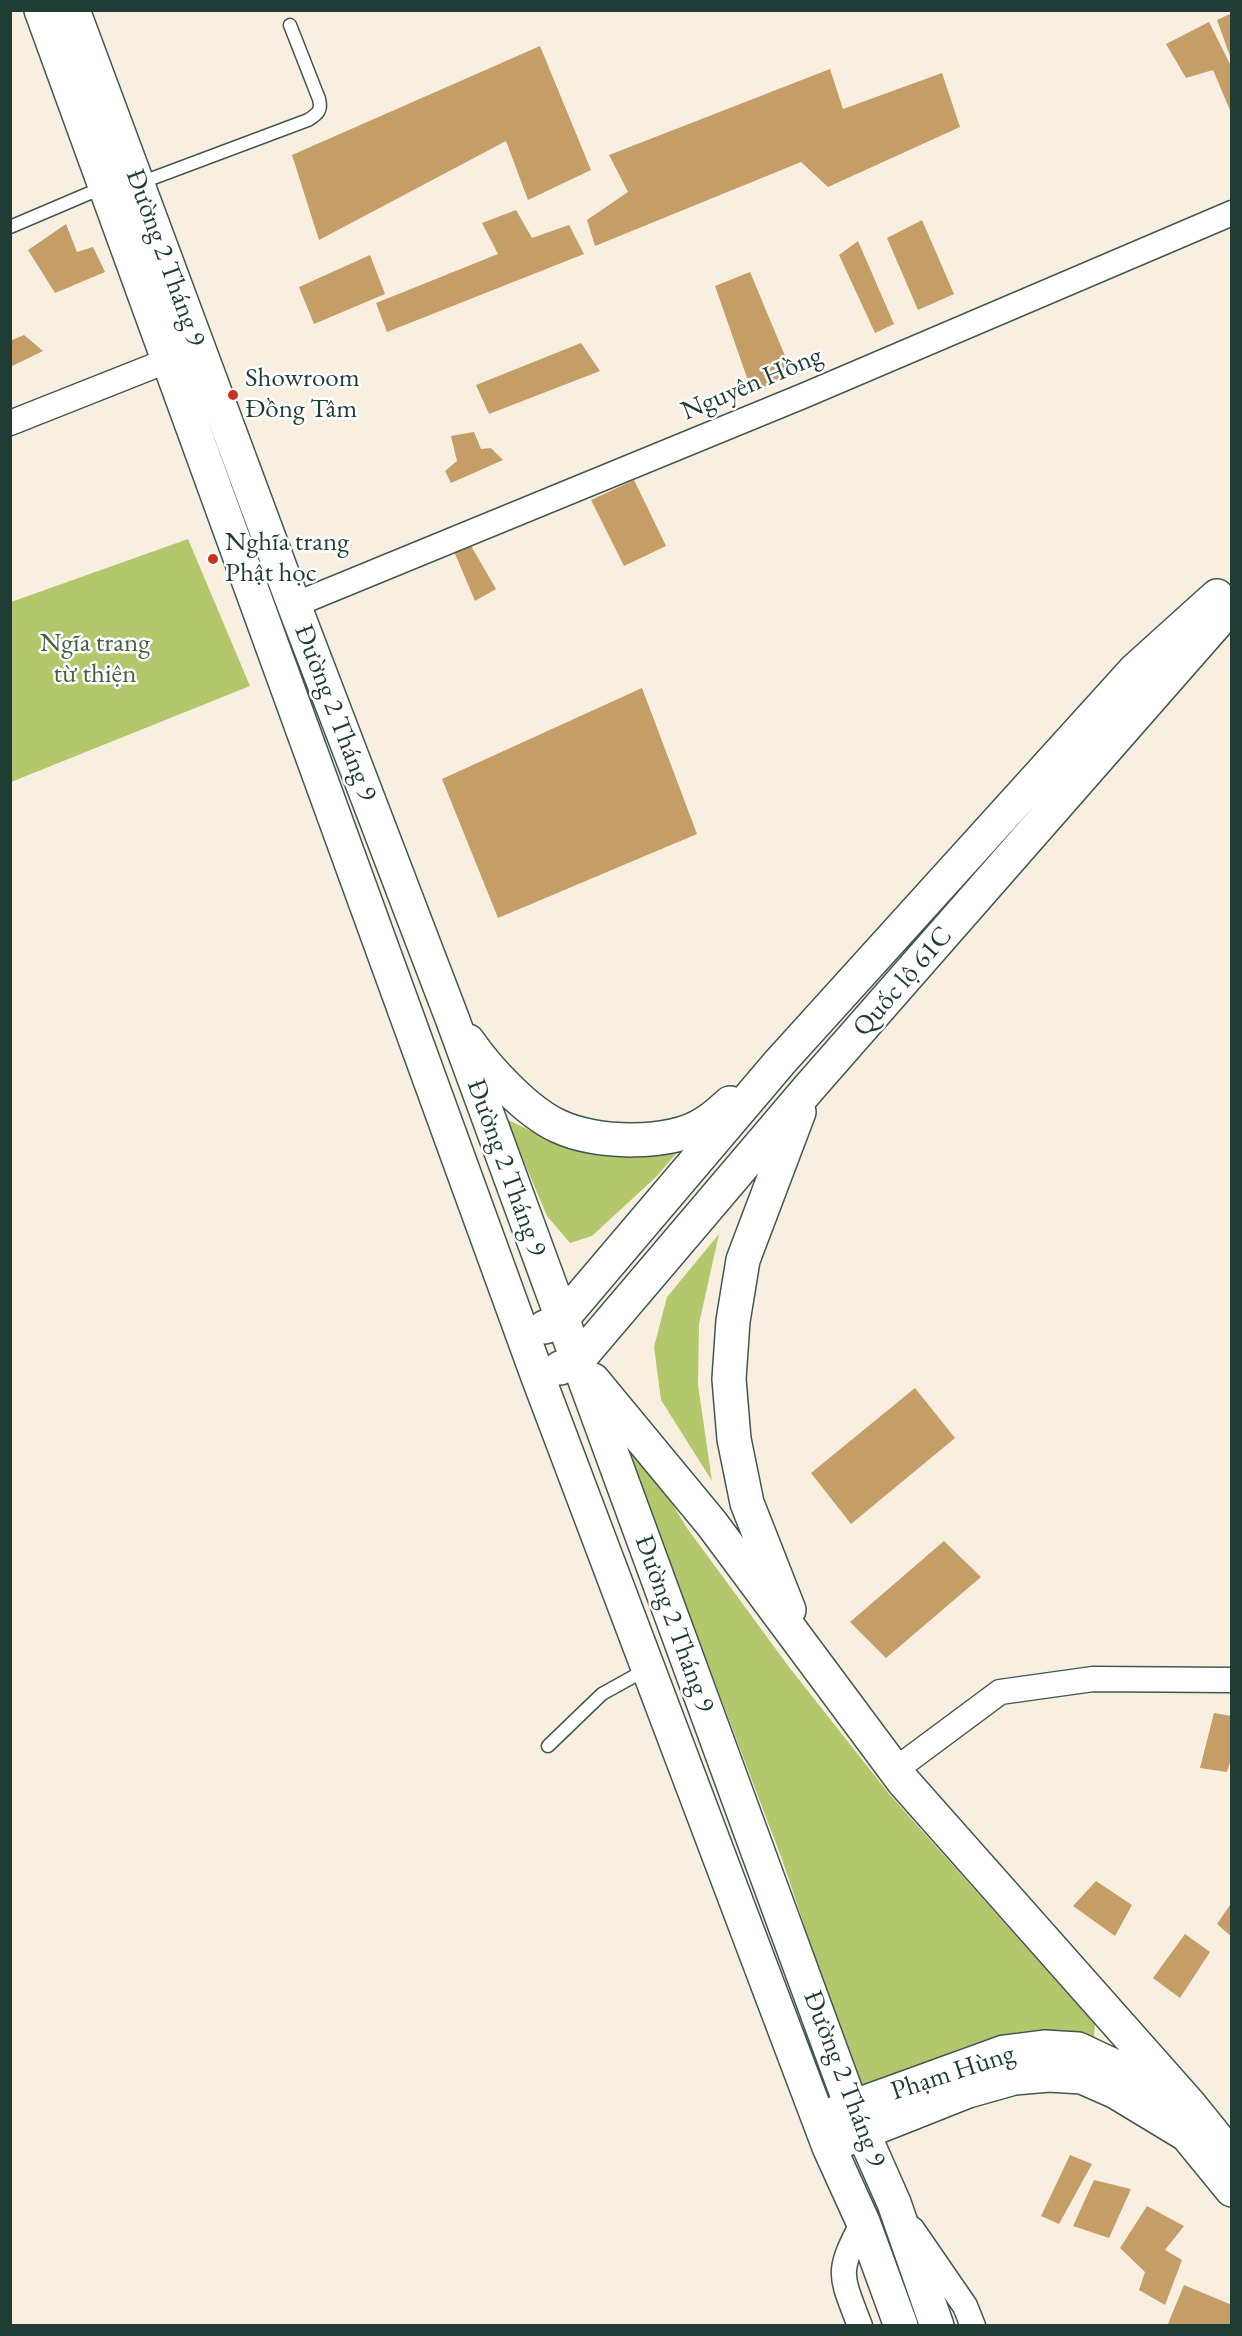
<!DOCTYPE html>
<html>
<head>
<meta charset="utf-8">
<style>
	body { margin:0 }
	#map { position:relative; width:1242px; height:2336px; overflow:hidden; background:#f9efe1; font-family:"EB Garamond",serif }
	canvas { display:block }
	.frame { position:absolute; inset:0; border:12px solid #1f3d34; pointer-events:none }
</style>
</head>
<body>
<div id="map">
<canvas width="1242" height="2336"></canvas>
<div class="frame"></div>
</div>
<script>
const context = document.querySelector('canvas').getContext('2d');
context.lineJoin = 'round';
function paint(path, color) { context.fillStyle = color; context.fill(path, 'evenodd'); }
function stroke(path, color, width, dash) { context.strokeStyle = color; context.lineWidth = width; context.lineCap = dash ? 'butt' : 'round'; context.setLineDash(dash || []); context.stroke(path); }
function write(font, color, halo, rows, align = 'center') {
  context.font = font + ' "EB Garamond",serif'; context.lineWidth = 5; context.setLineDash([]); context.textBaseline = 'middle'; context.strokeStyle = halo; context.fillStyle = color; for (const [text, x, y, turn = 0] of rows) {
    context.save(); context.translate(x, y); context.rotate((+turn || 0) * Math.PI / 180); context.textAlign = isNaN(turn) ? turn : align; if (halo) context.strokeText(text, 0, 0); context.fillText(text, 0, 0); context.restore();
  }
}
const green = new Path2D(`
	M188,539L250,686L11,782V602Z
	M506,1119L554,1142H686L657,1176L592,1236L570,1243L547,1216Z
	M719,1234L699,1324L698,1385L712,1481L661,1400L654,1347L667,1297Z
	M635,1443L687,1528L789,1667L890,1795L1095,2024L1094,2037C1082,2042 1046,2028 1027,2031C974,2037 923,2066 874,2085L857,2083L783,1862L626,1448Z`);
const building = new Path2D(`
	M1232,13V59H1231L1217,20Z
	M1209,22L1232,68V115L1213,70L1186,78L1166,44Z
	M540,46L591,170L528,200L506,141L319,240L292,155Z
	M830,69L843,109L942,73L960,127L828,187L801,162L595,246L587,220L628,192L609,155Z
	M516,210L532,238L569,225L584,254L387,332L376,303L498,254L482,223Z
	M922,220L954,294L918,310L887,238Z
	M66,224L77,252L93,247L105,272L55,293L28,250Z
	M858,241L894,324L875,333L839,255Z
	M370,255L385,294L314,324L299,287Z
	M750,272L793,375L752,392L715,286Z
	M24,335L43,351L10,367V341Z
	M581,343L600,371L489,414L476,385Z
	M474,432L481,449L491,448L503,460L451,483L445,471L457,461L451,436Z
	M634,480L666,546L624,566L591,500Z
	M470,544L496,589L475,601L453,549Z
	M642,688L697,834L498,918L442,779Z
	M915,1388L955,1438L851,1524L811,1473Z
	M944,1541L981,1577L886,1658L850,1622Z
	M1214,1713L1232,1716V1756L1227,1772L1200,1768Z
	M1096,1881L1132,1905L1115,1936L1073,1906Z
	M1232,1902V1937L1217,1924Z
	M1185,1934L1210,1952L1180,1998L1153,1978Z
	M1070,2155L1092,2164L1059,2224L1041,2216Z
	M1094,2180L1131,2189L1109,2238L1073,2226Z
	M1147,2206L1184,2226L1165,2250L1182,2260L1165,2305L1139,2290L1145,2272L1120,2248Z
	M1184,2285L1232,2305V2326H1167Z`);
const lane = new Path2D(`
	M140,183L308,120C318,114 322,110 319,99L290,25
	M10,227L104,187
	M548,1746L602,1694L647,1669`);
const street = new Path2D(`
	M10,423L169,360
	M294,605L803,396L1232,213
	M895,1770L1000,1692L1093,1679L1232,1680
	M912,2229L965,2306L973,2326
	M860,2326C840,2273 836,2274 863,2222`);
const highway = new Path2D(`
	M41,10L538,1377L829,2147L863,2222L901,2326
	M73,10L294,605L452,1018L852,2108L894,2203L937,2326
	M468,1041C487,1069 527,1112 558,1126C595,1144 670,1146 705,1123C714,1118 722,1110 730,1103
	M545,1327L561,1320L780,1062L1135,670L1217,596
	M560,1368L577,1361L808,1089L1232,605
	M593,1380L712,1524L903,1781L1190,2105
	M789,1610L747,1503L734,1439L729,1379L733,1321L743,1260L799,1112
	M833,2114L1004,2052L1044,2047L1078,2049L1161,2088L1190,2105L1232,2157
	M842,2141L968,2091L1014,2078L1049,2075L1082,2077L1116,2092L1187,2135L1232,2190`);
const markers = [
	[233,395,6,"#c8321e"],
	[213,559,6,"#c8321e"]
];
const streetNames = [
	["Đường 2 Tháng 9",165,258,70],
	["Nguyên Hồng",752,384,-23],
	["Đường 2 Tháng 9",335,713,69],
	["Quốc lộ 61C",903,982,-49],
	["Đường 2 Tháng 9",506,1168,70],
	["Đường 2 Tháng 9",674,1624,70],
	["Phạm Hùng",953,2073,-18],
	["Đường 2 Tháng 9",844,2079,69]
];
const poiNames = [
	["Showroom",245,379],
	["Đồng Tâm",245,410],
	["Nghĩa trang",225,543],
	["Phật học",225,574]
];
const parkNames = [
	["Ngĩa trang",95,644],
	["từ thiện",95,675]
];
paint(green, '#b3c86c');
paint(building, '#c59e67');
stroke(lane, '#40584e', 15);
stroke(street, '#40584e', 27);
stroke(highway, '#40584e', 36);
stroke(lane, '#fff', 12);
stroke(street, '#fff', 24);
stroke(highway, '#fff', 33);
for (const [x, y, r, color] of markers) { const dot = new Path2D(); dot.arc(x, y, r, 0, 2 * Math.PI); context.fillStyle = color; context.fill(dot); stroke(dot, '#fff', 2); }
write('27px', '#1f3d34', '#fff', streetNames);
write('27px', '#1f3d34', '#fff', poiNames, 'left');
write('27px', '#446042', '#fff', parkNames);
</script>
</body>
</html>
